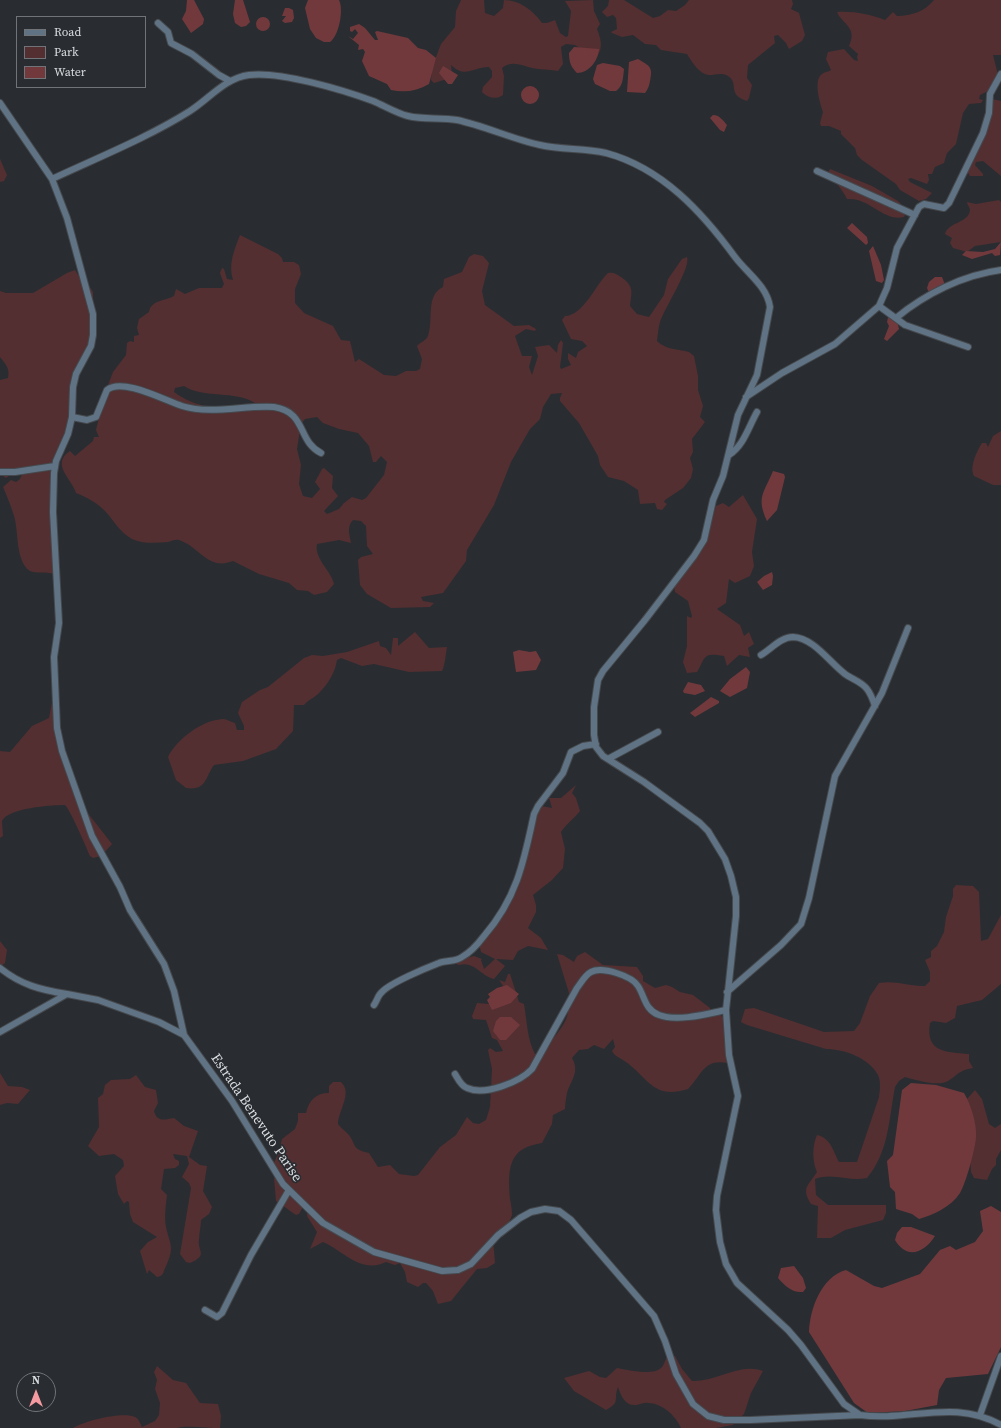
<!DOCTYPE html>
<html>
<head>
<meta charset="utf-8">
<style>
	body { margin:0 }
	#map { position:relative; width:1001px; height:1428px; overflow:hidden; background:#292d31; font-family:"Source Serif 4",serif }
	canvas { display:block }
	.legend { position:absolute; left:16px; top:16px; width:130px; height:72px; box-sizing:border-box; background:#292d31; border:1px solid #707377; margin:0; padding:5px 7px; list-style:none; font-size:12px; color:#dadde0 }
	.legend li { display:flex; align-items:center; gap:8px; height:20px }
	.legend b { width:20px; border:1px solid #707377 }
	.north { position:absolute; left:16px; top:1372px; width:40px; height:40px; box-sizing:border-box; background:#292d31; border:1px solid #707377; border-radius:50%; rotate:0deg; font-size:11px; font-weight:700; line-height:16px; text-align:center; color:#dadde0 }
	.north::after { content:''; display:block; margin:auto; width:14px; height:18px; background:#f49aa0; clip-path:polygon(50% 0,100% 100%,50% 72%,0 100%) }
</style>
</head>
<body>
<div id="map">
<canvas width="1001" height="1428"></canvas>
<ul class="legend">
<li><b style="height:5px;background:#607385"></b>Road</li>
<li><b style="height:11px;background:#532f31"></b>Park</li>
<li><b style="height:11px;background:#72393d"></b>Water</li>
</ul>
<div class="north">N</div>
</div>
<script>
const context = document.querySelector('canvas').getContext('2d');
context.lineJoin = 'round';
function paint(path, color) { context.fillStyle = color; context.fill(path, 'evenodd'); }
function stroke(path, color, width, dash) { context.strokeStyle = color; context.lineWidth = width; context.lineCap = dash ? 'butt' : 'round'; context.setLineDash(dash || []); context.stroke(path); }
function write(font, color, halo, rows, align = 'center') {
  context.font = font + ' "Source Serif 4",serif'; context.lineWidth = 3.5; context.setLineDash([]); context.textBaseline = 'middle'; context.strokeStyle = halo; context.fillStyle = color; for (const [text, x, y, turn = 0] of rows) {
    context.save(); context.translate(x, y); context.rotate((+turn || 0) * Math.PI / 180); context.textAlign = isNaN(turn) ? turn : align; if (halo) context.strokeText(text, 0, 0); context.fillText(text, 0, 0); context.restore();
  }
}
const green = new Path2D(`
	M461,0H484L485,13L494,16L503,8L504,0C519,0 533,10 542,23H547L555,20L560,33L566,37L568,36L571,11L565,1L593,0L594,11L600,24L597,29C601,39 604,50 595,58L575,45L566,44L561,47L563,64L558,71C549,69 540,70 532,68C522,65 511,60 502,68L504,76L503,95C496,100 488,98 482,92L483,87L492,77V71L489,67C472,67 466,79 451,65L452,75L450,78L434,83L431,80L432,68L441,44L455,27L456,11Z
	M609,0H624L653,18L660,16L668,10L676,11L685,5L689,0H792L793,4L791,9L799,13L805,35L802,41L789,49L786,43L778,35L774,36L775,43L748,65L747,78L752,85L749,98L747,101C726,94 740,84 728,76C722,72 716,75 709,75C699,74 692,62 687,54L661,50L656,45L645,44L633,35L622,37L612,33L611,32L617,29L616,18L613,15L607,17L602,12L608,6Z
	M934,0H1001V55H993L998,75L988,91L980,95L979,99L983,100L981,103L969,104L963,113L956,144L947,153L944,163L935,167L932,174H928L929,180L927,184L911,178L908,179L910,182L932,193L926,199L919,201L900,190L896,184L862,160L857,155L855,148L841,134V131L829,126H821L820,123L823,112C820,104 813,80 822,74C824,72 828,72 831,70L826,59L828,52L844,49L854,60L858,61L857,57L858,54L849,46C858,27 842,24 837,12C854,11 869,14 885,20L893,12L897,16C912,16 925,11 934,0Z
	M992,99L1001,101V176L983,161L976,162L975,165L983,174V176H970L966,170L986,122Z
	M0,159L7,175L4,181L0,182Z
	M830,169L872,186L898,201L901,204V206L905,215L904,217C883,222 870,197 847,199C843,190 835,182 828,173Z
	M999,200L1001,202V242L975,246L967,252L953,248L950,243L952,238L945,234C948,222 969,223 970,210C970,207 967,205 967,202L976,204Z
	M240,235L278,254L282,258L283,262H294L299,265L301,274L295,289V303L304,313L333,326L341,340L350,341L355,362L359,359L384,375L396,376L406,371H416L420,369L422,359L417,346C420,342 426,341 428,336C434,318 425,296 443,287L444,279L462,272L469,257L474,254L483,256L489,263L482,291L485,305L514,326L529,325L536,329L535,331L526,329L515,336L522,356H532L529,367L532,375L538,356L535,347L549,345L557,353L558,345L561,340L563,343L560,367L561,369L571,365L568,359V353L576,358L578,352L587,346L582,341L571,339L562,320L565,316C583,316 596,284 608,273C614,272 616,274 621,277C634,286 632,291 630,306L637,314L649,317L664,295L668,279L682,259L687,257C691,268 664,309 660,322C658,328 658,335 657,341C666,350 678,349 689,352L694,356L698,376V390L703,406L700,417L705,422L692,439L693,452L690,458L693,469L691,478L683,488L665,500L664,502L667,504L662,510L657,509L655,503L640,504L638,490L624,481L608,477L600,465L598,456L579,423L560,401V398L562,393L551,394L543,407L540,419L530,429L511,462L494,505L467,550L466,561L443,593L421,597L423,601L434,603L430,607L391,608L367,594L360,585L358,560L361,557L373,554L367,546L366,526L361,521L353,520C346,527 350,536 351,543L339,540L317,544C314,559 331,570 334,584L327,592L314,595L308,591L297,590L289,583L259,574L233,561C208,571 200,547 179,540C175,539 172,541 168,542C156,543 142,544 132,539C119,532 113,519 104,510C96,502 86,497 76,493C72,479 50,464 70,451L75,456L93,441L94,437H99L96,430L105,393L113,372L126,355L127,343L130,341L134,342V336L139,335L137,328L139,319L149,312C151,300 165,301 174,296L176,289L185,294L199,288H222L224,284L220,273L222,268L224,269L227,279L233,280C228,265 234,250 240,235ZM184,386C204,399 235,390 255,403C228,412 196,409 174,392L175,388ZM317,417L323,423L339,429L358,433L369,446L373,462H376L381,456L387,462L384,475L366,498L362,500L352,497L344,503L339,509L327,514L324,511L338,496L332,488L333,476L324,468L322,469L315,482L320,489L312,498L303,496L299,484L301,465L297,449L301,424L305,419Z
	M75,270L82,281H86L93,292L94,336L76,376L70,425L53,465L56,544L59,559L56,572L54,574C46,571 36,574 30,571C15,561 19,531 14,516C11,506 7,496 3,487L11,480L16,482L20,479L24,469L20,468L6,478L0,474V380L8,378C10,368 6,365 0,357V291L6,293H33L67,273Z
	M1001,431V485H993L974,476C969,467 977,451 982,443H986L988,447L993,436Z
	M743,495L757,519L752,552L754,566L750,576L735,583L729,579L726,603L717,609L740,625L744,636L749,632L754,644L748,648L750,657L739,655L727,666L724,656C702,652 706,657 697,672L687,673L683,662L687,646V616L691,618L692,616L688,601L675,592L674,586L708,534L716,506L723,503L729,507Z
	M415,632L429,648L447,647C446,652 445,666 442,671L409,672L374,664L362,666L341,658L337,660C335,673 328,684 319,693C314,698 308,700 304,705H294L293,731L276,749L243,761L214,765C205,777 207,791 186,788L176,780L168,757C177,739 202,720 223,719C227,719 231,722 235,723L237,730H244V726L238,713L242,702L260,690L268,687L304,658L312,655L323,656L347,652L379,641L380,646L386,648L391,655L393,638H398V646Z
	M52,702H53L59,736L83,807L112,844L101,856L93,858L90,856C86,847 70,809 65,805C51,805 8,808 2,821L3,836L0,838V751L10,752L32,726L49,718Z
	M576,785L572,793L576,798L580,811C574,819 566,824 561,832L565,849L563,868L552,880L533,895L536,905V912L528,928L541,938L548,950L528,946L518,951L513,960L496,959L505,966L494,979C480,976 475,961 459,965L452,962L474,956L482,959L481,960L484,969L495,959L481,952L479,944L510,902L530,829L541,806L552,808L549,798H561Z
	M956,885L973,886L979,892L981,941L988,939L1001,915V984L982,1000L957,1006L955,1018L946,1023L933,1021L930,1023C925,1053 947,1052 969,1054V1061L973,1068C959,1070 958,1075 948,1081C939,1087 916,1080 905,1077L899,1081L895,1087C889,1118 889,1152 867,1178C850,1182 832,1172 815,1179L816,1195L828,1205H886V1213L883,1220L845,1230L831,1238H817L818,1206L811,1204C801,1188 808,1186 817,1172C812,1161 812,1146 817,1135C831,1138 833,1151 839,1162H857L879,1097C880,1090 881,1081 878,1075C869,1058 844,1049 826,1049L747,1025L741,1022L745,1009L754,1008L824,1032L854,1031L860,1023L870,996L879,983C894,980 909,986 925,986L930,981V972L925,960L931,957V951L937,946L944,932L946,917L953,896V889Z
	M0,941L7,950L5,963L0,967Z
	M585,952L603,965L637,967L643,976V981L655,988L666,985L672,987L680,992L693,995L710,1008L711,1012L718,1013L724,1018L728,1063C703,1059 703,1074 688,1089C654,1100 649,1079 626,1062C621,1058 615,1057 612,1051L615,1047L613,1039L604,1049L594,1045L588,1049L579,1050L572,1058C580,1072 571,1080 567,1093C566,1099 565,1104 565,1109L553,1115L552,1124L542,1143C507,1148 508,1170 510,1199C511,1204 512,1210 512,1215C510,1224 499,1233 493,1239L495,1263L487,1268L477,1269L451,1301L438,1304L433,1291L426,1283H423L418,1287L407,1282L405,1272L400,1263L395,1265L386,1262C361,1274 345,1252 323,1242L310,1249L317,1232L307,1216L308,1205H304L299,1214L296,1215L276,1201L274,1178L276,1177L284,1185C286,1176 278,1172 272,1167L278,1154L282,1139L295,1129L298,1121V1113H306C309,1100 316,1093 329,1093V1086L333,1082H341C353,1093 338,1111 338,1124C341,1128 344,1130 348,1134C357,1144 350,1149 369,1153L378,1167L390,1165L399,1174L414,1176L418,1175L440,1147L456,1135L467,1117L473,1123L479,1124L486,1120L490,1107L492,1069L488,1050L490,1048L496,1052L503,1051L497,1040L492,1038L486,1020L473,1019L472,1016L477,1003L489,1004L506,990L499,980L505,982L508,974H510L519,1002L524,1004C527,1021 527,1039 535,1054L543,1052C551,1039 566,1027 568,1012C569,1005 568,999 569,993L557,954L563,955L574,962L577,956Z
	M0,1073L8,1086L22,1087L30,1090L18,1104L7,1103L0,1105Z
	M136,1075L145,1087L156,1090L158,1103L154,1111C157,1122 164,1120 174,1118L184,1126L198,1131L189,1157L200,1165L207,1166L203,1191L212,1207L209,1214L201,1220C201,1227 199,1233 199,1240C197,1251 209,1255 190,1263L186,1262L180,1254L191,1188L189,1183L182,1177L189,1164L187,1156L173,1154L175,1159L179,1161V1165L175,1168L164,1169L161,1189L167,1195C166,1204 164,1217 166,1227C170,1245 175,1247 166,1266C163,1272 164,1276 157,1277L149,1270L147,1274L140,1251L148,1242L157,1237L133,1222L130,1214L129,1202L127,1201L124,1204L118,1194L115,1176L124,1166L123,1160L114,1154L99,1156L88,1146L99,1127L98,1098L103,1094L105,1085L111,1080L130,1079Z
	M975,1090L982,1099L989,1124L995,1128L1001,1124V1150L996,1159V1165L992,1169L987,1180L974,1178L971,1172L967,1099Z
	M668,1354L675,1356L682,1369L692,1381C716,1382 740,1362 763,1371L751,1393L744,1414L733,1425L716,1428H681C676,1416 662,1403 648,1403C644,1402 640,1405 636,1405C625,1406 621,1396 618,1387C613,1400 621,1402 606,1410L574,1391L564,1378L589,1371L600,1377L606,1378L617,1368C627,1370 653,1376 661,1368C664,1366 666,1358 668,1354Z
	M157,1366L173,1380L186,1383L200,1403L218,1404L221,1416L220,1428C210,1428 184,1425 177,1428H73C84,1421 123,1411 135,1417C139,1419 140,1423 142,1427L155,1421L159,1415L160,1403L155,1389L157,1380L154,1372Z`);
const water = new Path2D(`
	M187,0H194L204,19L203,24L191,33L182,19L186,11Z
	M235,0H243L250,22L246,26L241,27L235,23L233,14Z
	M308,0H339C344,9 339,36 330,42H324L316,38L310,29L305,8Z
	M285,8H289L293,10L294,18L292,22L285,23L282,21L286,16H282Z
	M256 24a7 7 0 1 1 14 0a7 7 0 1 1-14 0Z
	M359,24L365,28L375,40H378L375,32L377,31L408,38L418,48L426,50L436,58L429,84C417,91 405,93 391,90L387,84L369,76L362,61L365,52L363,49L358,50L359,45L348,36L353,39L358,33L355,29L352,32L350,31V27Z
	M574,47L599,49C598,61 589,73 577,73C571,67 569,62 569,53Z
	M638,59C650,66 653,67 650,81C649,86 648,89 645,93L627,92L629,62Z
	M603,63L620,66L624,69C623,78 623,86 616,91H610L595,84L593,79L597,65Z
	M443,66L458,75L452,84H448L439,73Z
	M521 95a9 9 0 1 1 18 0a9 9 0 1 1-18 0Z
	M713,115C719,115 723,120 727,125L724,132L720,130L710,118Z
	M852,223L867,237L868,243L866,245L847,228Z
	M1001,242L1000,255L995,256L992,253L972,259L962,255L966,251L983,252L995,249Z
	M873,246L881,265L884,280L882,283L876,281L869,251Z
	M935,277H942L945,285L929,293L927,288L929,282Z
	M889,313L900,321L898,325L899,329L887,341L884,339L889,326L887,322Z
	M773,471L784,474L785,477L777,510L767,521C756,497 764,493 773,471Z
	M772,572L773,576L772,585L763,590L757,582L764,576Z
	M519,650L530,652L536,651L541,660L536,670L516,672L513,652Z
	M746,667L750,672L747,688L730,697L720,691L730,679Z
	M688,682L701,685L705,691L695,695L684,693L683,691Z
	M711,697L719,701V703L695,717L690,713Z
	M507,985L519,994L511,1003L492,1010L487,1000L490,997L488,994L497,988Z
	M500,1017H511L520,1025L506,1040H500L493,1031L496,1021Z
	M911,1083L936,1085L964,1093C971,1105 977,1124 976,1137C975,1150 966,1183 960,1193C951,1207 933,1215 919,1219L912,1214L896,1209L895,1192L890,1187L887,1161L893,1155L902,1090Z
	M991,1206L1001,1212V1347L988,1374L946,1378L939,1390L937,1405L905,1411L868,1413L854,1403L809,1332C810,1309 821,1277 846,1270L874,1286L882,1288L920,1274L940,1250L950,1246L956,1250L975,1242L983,1231L980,1211Z
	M902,1227H911L935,1236C924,1253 907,1260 895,1240L897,1233Z
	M794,1266L803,1278L806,1288L803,1292C792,1293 785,1286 778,1278L781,1268Z`);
const minor = new Path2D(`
	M158,23L168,32L171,43L192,54L219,75L230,81
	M0,103L52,179L67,218L93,314V335L91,346L76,374L73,387L72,417L68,434L56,461L54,473L53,512L59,623L54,657L57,728L62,751L92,836L120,887L130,910L164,964L174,991L184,1035L232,1101L283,1184L323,1223L374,1252L442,1271L458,1270L471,1264L498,1235L520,1218L531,1212L545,1209L559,1211L571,1220L654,1316L665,1341L676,1374L693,1404L708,1416L724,1420H750L860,1415C909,1422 954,1398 1001,1425
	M817,171L915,215
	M52,179C97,158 149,137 190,111C209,99 225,78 249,75C280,71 343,90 373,101C385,106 396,113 408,116C423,120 441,117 457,120C485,126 512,139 540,145C562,150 584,148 606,153C662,168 702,212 735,257C747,273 767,286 770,307L757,375L738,415L723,476L713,500L704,540L694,556L645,620L603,671L598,680L594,707V735L596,747L603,756L644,782L700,823L708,831L725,859L731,876L736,897V916L726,1010L729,1055L738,1096L717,1196L716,1210L720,1242L726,1264L737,1283L788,1330L801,1345L844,1404L860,1415
	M879,306L905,325L968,347
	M896,318C925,294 963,275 1001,270
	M746,397L782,373L835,344L879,306L887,288L897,248L919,207L924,204L944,208L949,203L983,133L989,113L990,94L1001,74
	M72,417L87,420L96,417L107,390C122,377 166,401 182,406C212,415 244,405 274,407C307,412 297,441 321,453
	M729,455C744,445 748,428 757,412
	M0,472H15L55,466
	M761,655C771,649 781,637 793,637C814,638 829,662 845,674C852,679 862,682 867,689C871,694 873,700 875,706
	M608,759L658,732
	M0,968C21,985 41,990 67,994
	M727,992L781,945L801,924L809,898L835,776L882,693L908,628
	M374,1005C377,1001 378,995 382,992C390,983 426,968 439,963C446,960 456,962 462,957C471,952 478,944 484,936C517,898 524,861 534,814L538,806L563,773L571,752L583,746L596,744
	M0,1032L67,994L98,1000L159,1022L184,1035
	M455,1074C458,1079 461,1086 467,1088C485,1096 520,1082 532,1069L577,988C581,983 585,975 591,972C602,966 632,976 638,986C645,997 645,1010 659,1015C677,1022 707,1014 726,1010
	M205,1310L217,1317L222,1313L251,1255L289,1190
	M980,1415L1001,1356`);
const streetNames = [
	["Estrada Benevuto Parise",256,1118,56]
];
paint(green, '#532f31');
paint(water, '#72393d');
stroke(minor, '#45494d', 8);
stroke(minor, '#607385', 6);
write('14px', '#dadde0', '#292d31', streetNames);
</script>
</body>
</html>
